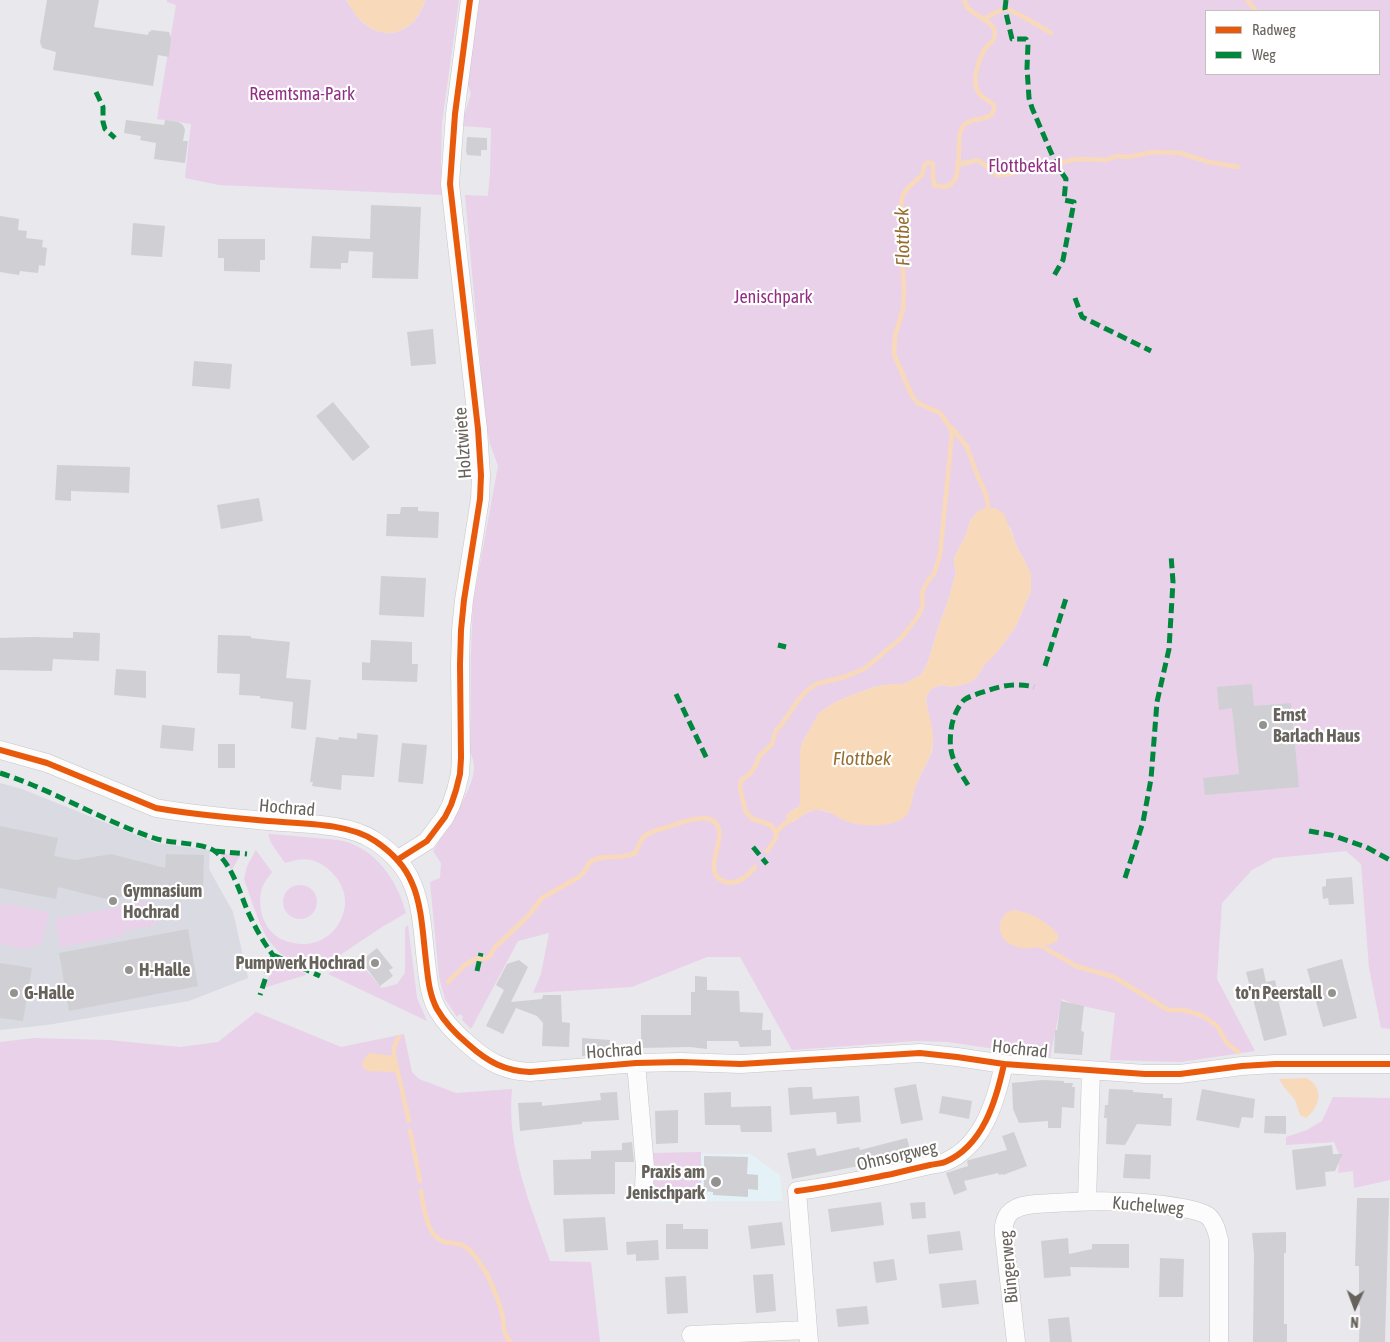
<!DOCTYPE html>
<html>
<head>
<meta charset="utf-8">
<style>
	body { margin:0 }
	#map { position:relative; width:1390px; height:1342px; overflow:hidden; background:#e8e8ed; font-family:"Asap Condensed",sans-serif }
	canvas { display:block }
	.legend { position:absolute; left:1205px; top:10px; width:175px; height:65px; box-sizing:border-box; background:#fff; border:1px solid #c2c1be; margin:0; padding:6px 9px; list-style:none; font-size:15px; color:#67635c }
	.legend li { display:flex; align-items:center; gap:10px; height:25px }
	.legend b { width:25px; border:1px solid #c2c1be }
	.north { position:absolute; left:1330px; top:1282px; width:50px; height:50px; -webkit-text-stroke:4px #fff; paint-order:stroke; rotate:182deg; font-size:14px; font-weight:700; line-height:20px; text-align:center; color:#67635c }
	.north::after { content:''; display:block; margin:auto; width:18px; height:22px; background:#67635c; clip-path:polygon(50% 0,100% 100%,50% 72%,0 100%) }
</style>
</head>
<body>
<div id="map">
<canvas width="1390" height="1342"></canvas>
<ul class="legend">
<li><b style="height:6px;background:#e8590c"></b>Radweg</li>
<li><b style="height:6px;background:#00873e"></b>Weg</li>
</ul>
<div class="north">N</div>
</div>
<script>
const context = document.querySelector('canvas').getContext('2d');
context.lineJoin = 'round';
function paint(path, color) { context.fillStyle = color; context.fill(path, 'evenodd'); }
function stroke(path, color, width, dash) { context.strokeStyle = color; context.lineWidth = width; context.lineCap = dash ? 'butt' : 'round'; context.setLineDash(dash || []); context.stroke(path); }
function write(font, color, halo, rows, align = 'center') {
  context.font = font + ' "Asap Condensed",sans-serif'; context.lineWidth = 4.5; context.setLineDash([]); context.textBaseline = 'middle'; context.strokeStyle = halo; context.fillStyle = color; for (const [text, x, y, turn = 0] of rows) {
    context.save(); context.translate(x, y); context.rotate((+turn || 0) * Math.PI / 180); context.textAlign = isNaN(turn) ? turn : align; if (halo) context.strokeText(text, 0, 0); context.fillText(text, 0, 0); context.restore();
  }
}
const education = new Path2D(`
	M0,783L22,789L156,843L210,850L209,869L233,912L248,978L189,1001L47,1025L0,1030Z`);
const medical = new Path2D(`
	M650,1154H751L780,1175L783,1201L654,1202Z`);
const green = new Path2D(`
	M167,0H346C351,7 356,16 362,22C388,44 417,30 425,0H459L442,123L441,161L443,195L219,185L185,178L191,124L157,119L176,5L167,2Z
	M478,0H1390V1029L1381,1028L1369,968L1361,864L1346,851L1274,858L1252,870L1222,903L1217,979L1255,1051L1181,1062L1110,1060L1115,1013L1073,1004L1062,999L1050,1057L948,1042L916,1041L792,1050L740,957H707L632,987L533,993L541,974L549,933L518,941L471,1029L462,1020L463,1016L460,1014L457,1017L445,999L439,977L430,882L440,878L441,863L433,851C444,832 475,788 474,767C474,762 472,756 470,752L471,651L473,602L498,466L490,444L486,427L465,195L488,196L490,173L491,128L461,126L471,94L466,79ZM1206,11H1379V74H1206ZM979,510L1010,527L1016,545L1024,560L1031,591L1016,626L997,652L985,664L976,678L968,683L961,685L951,687L941,685L931,689L926,697L933,743L932,752L915,787L908,813L848,822L831,813L816,809L803,815L793,822L786,816C790,810 797,810 800,804V754L802,743L819,713L834,703L852,695L874,687L891,684H904L921,675L928,662L938,628L948,601L956,572L954,564V558L966,535L970,521Z
	M268,834C284,835 299,836 315,838C327,839 339,839 350,843C380,855 398,883 406,913L382,927L328,963L320,966L291,960L281,954L268,940L261,926L253,905L244,879L247,866L256,850L272,872C269,877 264,882 262,888C256,907 264,932 283,940C311,952 341,937 345,905C347,885 330,865 311,860C302,858 293,861 285,863L271,843Z
	M219,853L240,856L231,871L228,864Z
	M283 902a17 17 0 1 1 34 0a17 17 0 1 1-34 0Z
	M152,901L156,925L123,931V936L60,947L55,919Z
	M2,903L49,912L42,943L28,949L0,944V911Z
	M408,925L417,998L427,1021L328,974L353,956L382,988L397,984L405,973V928Z
	M275,958L306,974V975L263,988L273,969Z
	M256,1012L341,1047L404,1034L412,1072L419,1079L456,1093L512,1089C506,1149 531,1206 550,1261L591,1262L600,1342H0V1042L34,1038L109,1040L180,1047L218,1042Z
	M1333,1097L1390,1098V1180L1354,1188L1353,1171L1338,1173L1339,1163L1342,1157L1339,1154L1334,1142L1286,1145V1137L1307,1130L1322,1121Z
	M701,1152V1198L654,1199L652,1153Z`);
const water = new Path2D(`
	M346,0H425C417,28 391,44 365,24C357,18 352,9 346,0Z
	M988,508H996L1004,514L1016,545L1031,573V591L1016,626L997,652L985,664L976,678L968,683L961,685L951,687L941,685L931,689L926,697C927,712 934,727 933,742C932,759 920,773 915,788C912,796 912,808 907,814C897,828 864,827 849,822C838,819 830,809 817,810C807,810 799,819 790,823L787,822L786,816C790,810 797,810 800,804V754L802,743L819,713L834,703L852,695L874,687L891,684H904L921,675L928,662L938,628L948,601L956,572L954,564V558L966,535L970,521L979,510Z
	M1013,910C1029,912 1048,921 1058,935L1057,942C1043,947 1024,952 1010,944C995,936 997,914 1013,910Z
	M370,1053L394,1056L398,1070L395,1072L368,1071L363,1068L362,1064L366,1056Z
	M1306,1078C1325,1087 1320,1107 1306,1118L1300,1115L1295,1100L1284,1087L1279,1079Z`);
const stream = new Path2D(`
	M1247,0L1256,11
	M983,19L1005,8L1024,17L1051,33
	M957,165L978,160L997,175L1012,174L1028,165L1056,164L1077,159L1106,160L1117,156L1127,157L1154,152L1180,153L1209,162L1238,167
	M952,428L967,447L978,477L986,494L989,514
	M776,833L781,827L791,819
	M767,851L776,838V833L771,825L753,819L746,812L740,789L741,780L749,775L756,765L759,756L772,744L776,730L782,724L796,703L805,692L816,684L844,677L862,670L869,665L900,639L910,627L918,616L923,606L922,596L923,590L929,579L934,574L940,555L952,433L950,427L940,413L918,403L912,396L894,354L895,336L903,309L904,290L902,258L905,230L904,215L901,205L902,199L903,194L909,187L922,175L925,164C928,162 930,162 933,164V179L934,185C967,196 956,150 960,133C965,111 996,127 994,105C990,101 982,98 979,93C971,83 978,62 983,52C986,44 998,43 994,29C990,19 974,16 967,7C966,5 965,2 964,0
	M1038,944L1076,966L1114,977L1168,1010H1184L1203,1016L1217,1026L1226,1042L1238,1052
	M448,982L465,965L475,959L487,958L490,956L495,947L528,916L542,898L579,877L584,872L590,862L596,859L605,857H618L634,854C639,848 639,839 646,835C652,831 661,829 668,827C680,823 714,808 719,830C723,845 701,875 726,882C739,885 747,876 755,867
	M399,1037L394,1047V1056L409,1121
	M410,1131L420,1181
	M421,1191C423,1205 427,1233 440,1240C447,1244 455,1242 462,1245C473,1250 481,1265 487,1274C491,1282 500,1305 502,1313C505,1324 502,1335 511,1342`);
const building = new Path2D(`
	M47,0H99L94,27L148,35L149,31L151,32V30L169,32L171,38L169,57L158,55L153,86L53,70L56,52L42,48L40,42Z
	M126,120L164,125L165,120L178,122L183,125L185,130L183,141H188L185,163L154,159L156,143L140,140L141,136L124,133Z
	M467,137L487,138V150H481V156L467,155L466,151Z
	M371,205L421,207L418,279L372,278L373,252L349,251L348,263H341V269L310,268L312,236L370,239Z
	M0,216L19,219L18,230L27,231L26,238L43,240L42,247L47,248L45,266L39,265L38,273L20,271L19,275L0,272Z
	M133,223L165,226L162,257L131,255Z
	M218,239H265V260H260V272L224,271V258H218Z
	M433,329L436,364L411,366L407,332Z
	M194,361L232,364L230,389L192,386Z
	M333,402L370,447L353,461L316,416Z
	M57,465L130,467L129,493L71,491V501L55,500Z
	M259,498L263,521L221,529L217,505Z
	M401,507H418V511L439,512L438,538L386,536L387,514H400Z
	M381,576L426,578L424,617L379,615Z
	M73,632L100,633L99,661L53,659L52,671L0,670V638L32,637L73,638Z
	M218,635L251,636V638L290,642L286,678L311,680L306,730L291,728L293,702L260,698V696L239,695L240,674L217,673Z
	M371,640L412,642V664H418L417,682L362,680V662L370,663Z
	M116,669L146,671V698L114,695Z
	M1252,684L1254,706L1291,703L1299,787L1205,795L1203,778L1239,774L1232,708L1219,710L1217,687Z
	M162,725L195,728L193,751L160,748Z
	M357,733L378,735L374,777L342,775L341,790L312,786L313,782H310L316,737L338,740L339,737L357,739Z
	M402,743L427,745L423,784L398,782Z
	M218,744H235V768H218Z
	M0,826L58,838L54,856L75,860L111,854L165,868L166,854L204,855L203,888L145,886V893L106,899L58,887L56,899L0,888Z
	M1352,877L1354,904L1329,905L1328,898L1323,899L1322,887L1326,886V879Z
	M188,929L198,986L69,1011L59,953Z
	M377,948L393,968L389,970L393,976L380,986L361,961Z
	M1342,959L1357,1018L1323,1027L1307,969Z
	M519,960L528,967L511,1002L542,999L543,995H561L562,1022L570,1023L569,1047L542,1046L543,1023L537,1016L516,1008L503,1034L486,1026L504,990L496,985L507,964Z
	M0,963L32,968L23,1021L0,1018Z
	M1263,968L1266,982L1275,980L1279,998L1278,999L1287,1035L1264,1041L1246,972Z
	M695,976L707,977V990L739,991L740,1012L763,1013L762,1030H771V1046L740,1047L738,1041H707V1049L690,1047L641,1048V1015H691V992H695Z
	M1061,1001L1084,1006L1081,1031L1084,1032L1082,1055L1054,1053L1055,1030H1057Z
	M582,1038L610,1040L609,1055L582,1056Z
	M1042,1080L1064,1081V1083H1073L1072,1087H1075L1074,1108L1062,1107L1061,1128H1048V1121L1019,1123L1013,1109L1012,1083Z
	M916,1084L923,1120L901,1124L894,1088Z
	M800,1087H812L813,1099L859,1096L861,1122L837,1124L836,1112L790,1115L788,1088Z
	M1109,1089L1133,1090V1092L1163,1094V1098H1172L1171,1126L1137,1124L1125,1145L1106,1144L1107,1118H1104L1105,1105H1108Z
	M1202,1089L1255,1099L1253,1118L1242,1117L1239,1128L1196,1120Z
	M617,1092L619,1120L582,1122V1124L520,1131L518,1103L542,1102V1106L601,1100L600,1093Z
	M731,1092V1107L771,1106L772,1132H741L740,1125H705L704,1093Z
	M942,1096L972,1101L969,1119L939,1113Z
	M678,1110V1143L656,1144L655,1111Z
	M1265,1116H1286V1134L1264,1133Z
	M1014,1132L1027,1166L1003,1175V1174L999,1175L998,1173L964,1181L967,1190L954,1195L946,1173L968,1166L967,1161L969,1160L1007,1150L1002,1136Z
	M907,1138L911,1155L884,1163V1161L792,1179L787,1153L815,1148L817,1156L859,1147L860,1150Z
	M632,1142L634,1162H615V1194L554,1195L553,1160L591,1159V1151L622,1150V1143Z
	M1332,1145L1333,1154H1343L1335,1171L1325,1172L1326,1186L1296,1190L1292,1150Z
	M1125,1154L1151,1155L1150,1179L1123,1178Z
	M704,1156L748,1157L747,1174L758,1175V1190L748,1189V1197L713,1195V1192L704,1191Z
	M1357,1198H1389L1385,1342H1359L1360,1306H1359V1266H1355Z
	M881,1202L884,1225L831,1232L828,1209Z
	M925,1202L926,1218L912,1219L910,1203Z
	M605,1217L608,1250L565,1252L563,1219Z
	M782,1222L785,1245L751,1249L748,1226Z
	M666,1224H683V1229H708V1249H666Z
	M960,1231L963,1250L929,1254L927,1235Z
	M1286,1232V1253H1284V1324H1287V1342H1253L1254,1254L1252,1233Z
	M1068,1238L1069,1254L1092,1249V1244H1129V1268L1070,1267L1071,1276L1044,1278L1041,1241Z
	M658,1240L659,1260L636,1261V1254L627,1255L626,1242Z
	M1160,1258L1184,1259L1183,1297H1159Z
	M894,1259L897,1280L876,1283L873,1262Z
	M773,1274L776,1311L756,1313L753,1275Z
	M686,1276L688,1313L667,1314L665,1277Z
	M976,1280L979,1304L942,1308L939,1284Z
	M867,1306L869,1324L838,1327L836,1309Z
	M1069,1317L1072,1342H1050L1048,1319Z`);
const street = new Path2D(`
	M0,750L47,763L156,808C189,814 223,817 257,820C291,824 346,821 375,841C390,851 405,866 412,883C422,905 423,937 426,961C428,978 429,994 437,1009C445,1023 457,1035 469,1045C488,1062 505,1071 530,1072L636,1063L681,1062L741,1064L920,1053L957,1057L1004,1064L1145,1074H1180L1242,1066L1275,1064H1390
	M397,860L427,841L445,817L451,805L456,790L460,774L461,758L460,664L461,630L464,600L480,499L481,475L478,429L450,184L455,114L470,0
	M636,1063L645,1167L644,1188
	M1087,1201L1091,1071
	M691,1335L808,1330
	M809,1342L797,1191C829,1187 861,1180 892,1174C904,1171 917,1168 930,1165C934,1164 940,1164 945,1162C983,1146 996,1101 1004,1064
	M1016,1342L1004,1235C1003,1225 1005,1214 1015,1209C1026,1203 1041,1204 1053,1203C1096,1200 1140,1200 1183,1208C1191,1210 1201,1211 1208,1216C1215,1222 1217,1232 1219,1240V1342`);
const quiet = new Path2D(`
	M1006,0L1005,9L1012,39H1026L1028,44L1027,68L1029,98L1032,108L1056,164L1066,179L1064,200L1074,202L1063,260L1052,279
	M96,92L103,107V122L105,129L115,138
	M1075,298L1082,317L1151,351
	M778,645L786,647
	M1045,666L1067,595
	M676,694L707,759
	M0,773C53,790 101,820 154,838C170,844 204,842 216,852C233,867 240,893 248,912C255,927 263,942 273,955L260,995
	M968,785C953,761 947,753 952,724C954,716 958,706 964,700C971,695 981,693 989,690C1004,685 1018,683 1034,687
	M1309,831L1331,835L1366,847L1390,860
	M753,847L767,864
	M215,851L247,854
	M1125,878L1143,822L1151,779L1157,702L1169,649L1173,582L1171,555
	M273,955L320,976
	M477,971L481,953`);
const cycleway = new Path2D(`
	M0,750L47,763L156,808C189,814 223,817 257,820C291,824 346,821 375,841C390,851 405,866 412,883C422,905 423,937 426,961C428,978 429,994 437,1009C445,1023 457,1035 469,1045C488,1062 505,1071 530,1072L636,1063L681,1062L741,1064L920,1053L957,1057L1004,1064L1145,1074H1180L1242,1066L1275,1064H1390
	M397,860L427,841L445,817L451,805L456,790L460,774L461,758L460,664L461,630L464,600L480,499L481,475L478,429L450,184L455,114L470,0
	M797,1191C829,1187 861,1180 892,1174C904,1171 917,1168 930,1165C934,1164 940,1164 945,1162C983,1146 996,1101 1004,1064`);
const markers = [
	[1263,725,5,"#94928f"],
	[113,901,5,"#94928f"],
	[375,963,5,"#94928f"],
	[129,970,5,"#94928f"],
	[14,993,5,"#94928f"],
	[1332,993,5,"#94928f"],
	[716,1182,6,"#94928f"]
];
const parkNames = [
	["Reemtsma-Park",302,94],
	["Flottbektal",1025,166],
	["Jenischpark",773,297]
];
const streetNames = [
	["Holztwiete",463,443,-94],
	["Hochrad",287,808,5],
	["Hochrad",1020,1049,6],
	["Hochrad",614,1051,-4],
	["Ohnsorgweg",897,1156,-13],
	["Kuchelweg",1148,1206,5],
	["Büngerweg",1009,1267,-95]
];
const poiNames = [
	["Ernst",1273,715],
	["Barlach Haus",1273,736],
	["Gymnasium",123,891],
	["Hochrad",123,912],
	["Pumpwerk Hochrad",365,963,"right"],
	["H-Halle",139,970],
	["G-Halle",24,993],
	["to'n Peerstall",1322,993,"right"],
	["Praxis am",705,1172,"right"],
	["Jenischpark",705,1193,"right"]
];
const waterNames = [
	["Flottbek",903,237,-91],
	["Flottbek",862,759]
];
paint(education, '#d9dae2');
paint(medical, '#e4f1f6');
paint(green, '#e9d1e9');
paint(water, '#f8dabb');
stroke(stream, '#f8dabb', 4.5);
paint(building, '#d0d0d4');
stroke(street, '#c6c6c6', 19);
stroke(street, '#fcfcfc', 18);
stroke(quiet, '#00873e', 5, [10, 5]);
stroke(cycleway, '#e8590c', 6);
for (const [x, y, r, color] of markers) { const dot = new Path2D(); dot.arc(x, y, r, 0, 2 * Math.PI); context.fillStyle = color; context.fill(dot); stroke(dot, '#fff', 2); }
write('18px', '#922f85', '#fff', parkNames);
write('18px', '#67635c', '#fff', streetNames);
write('bold 18px', '#67635c', '#fff', poiNames, 'left');
write('italic 19px', '#966d2f', '#fff', waterNames);
</script>
</body>
</html>
